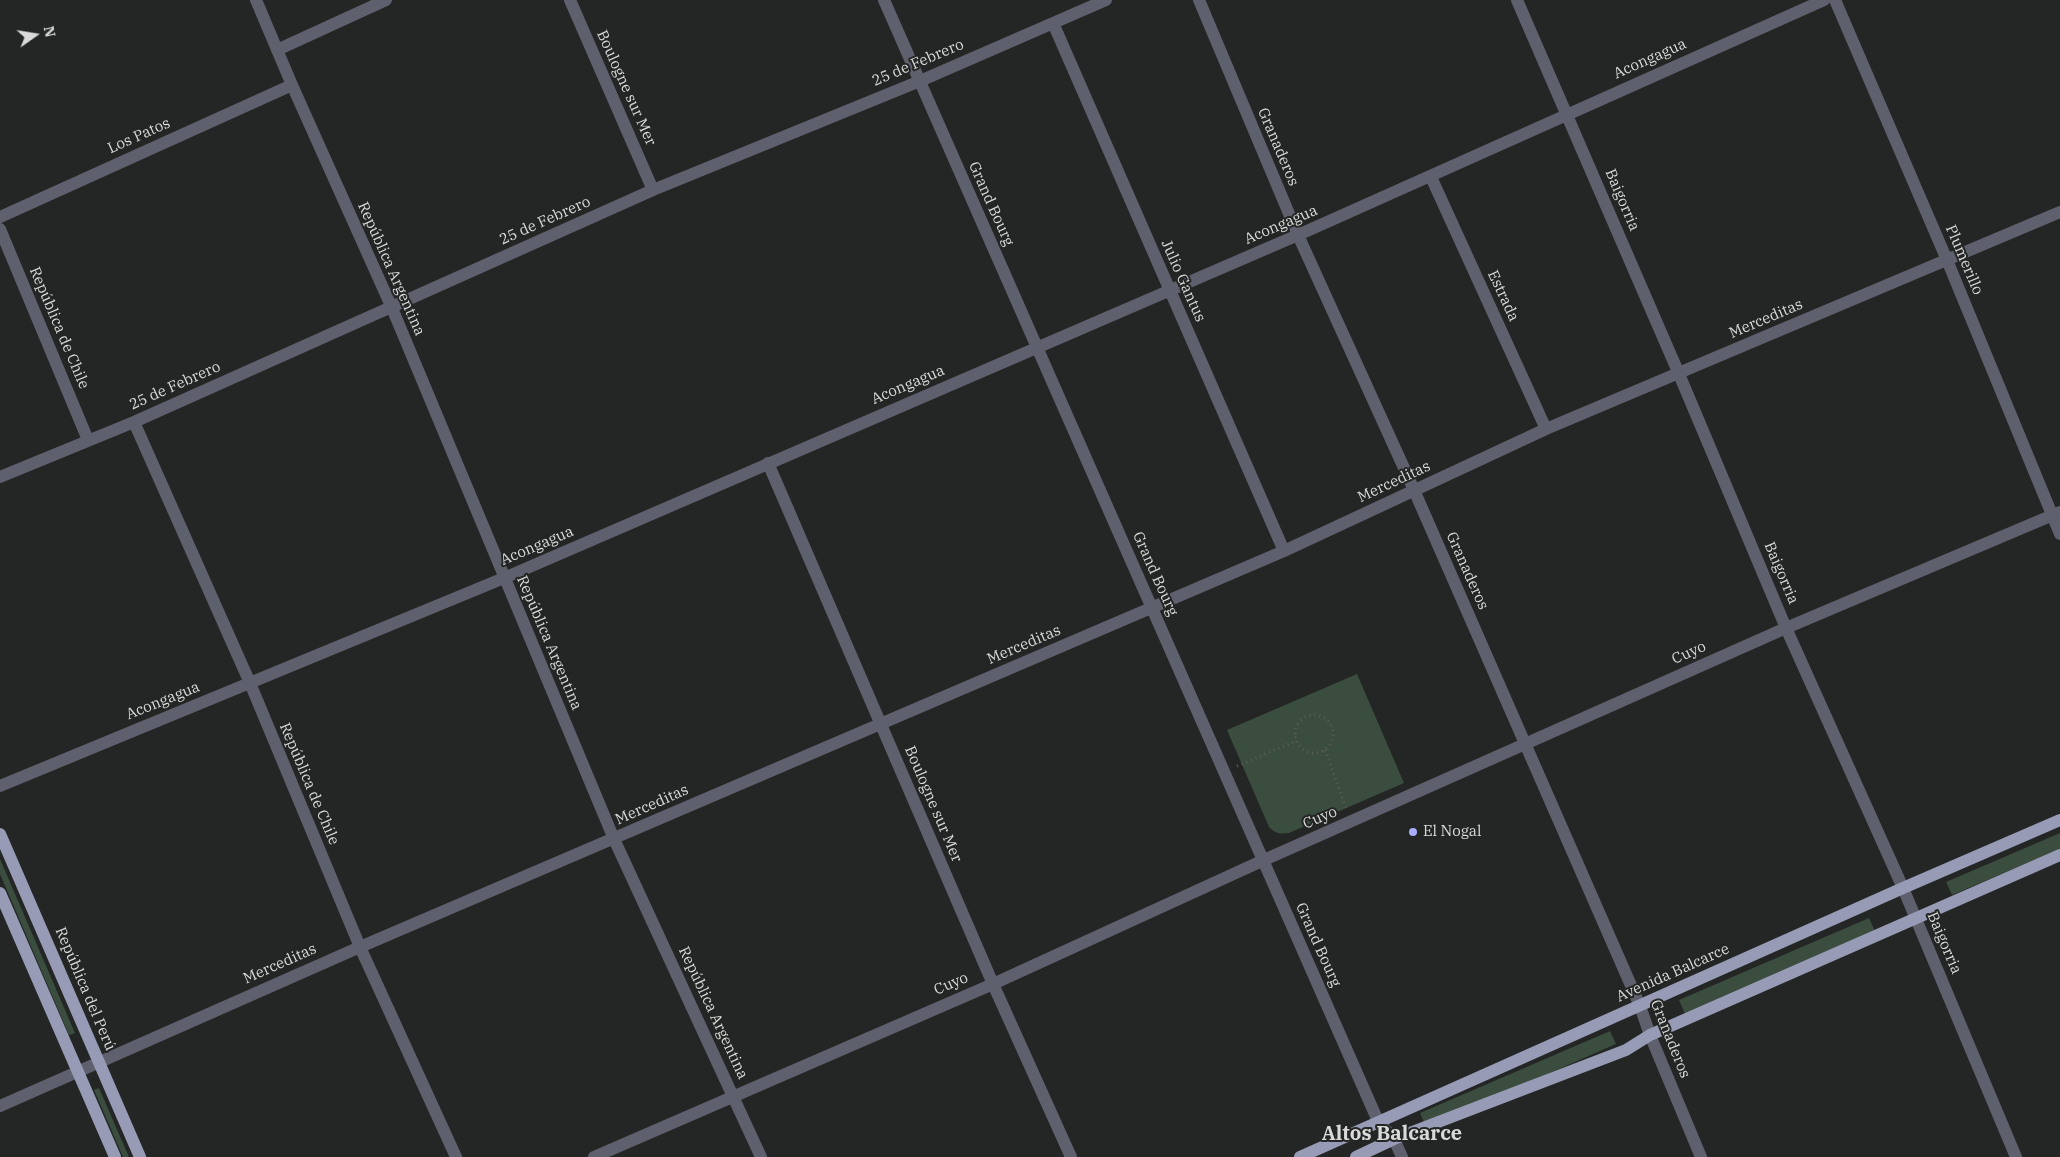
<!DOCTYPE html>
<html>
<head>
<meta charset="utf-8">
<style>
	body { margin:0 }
	#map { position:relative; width:2060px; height:1157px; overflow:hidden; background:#232624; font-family:"IBM Plex Serif",serif }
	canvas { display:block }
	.north { position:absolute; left:10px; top:10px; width:50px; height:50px; -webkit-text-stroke:4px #232624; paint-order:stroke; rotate:77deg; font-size:14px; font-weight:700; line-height:20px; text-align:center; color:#d9dad9 }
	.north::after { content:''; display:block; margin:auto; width:18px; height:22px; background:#d9dad9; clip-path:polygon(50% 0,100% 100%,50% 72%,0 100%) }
</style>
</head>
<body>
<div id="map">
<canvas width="2060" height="1157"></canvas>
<div class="north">N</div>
</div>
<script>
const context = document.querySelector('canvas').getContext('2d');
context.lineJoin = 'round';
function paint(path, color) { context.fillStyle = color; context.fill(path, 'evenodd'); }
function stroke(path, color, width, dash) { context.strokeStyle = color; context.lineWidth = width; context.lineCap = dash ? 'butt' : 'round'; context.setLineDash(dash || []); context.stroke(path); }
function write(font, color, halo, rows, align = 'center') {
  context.font = font + ' "IBM Plex Serif",serif'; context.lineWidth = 4; context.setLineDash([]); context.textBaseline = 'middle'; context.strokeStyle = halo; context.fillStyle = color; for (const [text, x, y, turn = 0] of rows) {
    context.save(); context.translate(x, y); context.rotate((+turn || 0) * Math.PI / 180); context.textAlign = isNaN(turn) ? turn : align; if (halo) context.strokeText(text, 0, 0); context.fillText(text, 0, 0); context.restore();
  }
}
const green = new Path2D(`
	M1357,674L1404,783L1289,833C1280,834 1276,834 1269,827L1227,730Z
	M2060,833V849L1952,895L1946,882Z
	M0,859L75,1033L69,1035L0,874Z
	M1869,918L1875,931L1685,1014L1679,1000Z
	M1610,1031L1616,1044L1426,1127L1420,1113Z
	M99,1088L129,1157H123L94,1090Z`);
const path = new Path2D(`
	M1295 734a19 19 0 1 1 38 0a19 19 0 1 1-38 0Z
	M1325,750L1346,808
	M1237,766L1296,741`);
const minor = new Path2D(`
	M256,0L292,85L392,308L614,839L761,1157
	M570,0L653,190
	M884,0L1378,1121L1394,1139L1402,1157
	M1199,0L1298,235L1414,490L1640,1006L1650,1035L1701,1157
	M1517,0L1679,374L1786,628L1903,888L2016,1157
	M1835,0L1947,260L2060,534
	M1053,23L1284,551
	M277,50L386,0
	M1431,177L1546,429
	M0,217L292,85
	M0,229L88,440
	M134,422L250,683L360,947L456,1157
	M768,463L993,984L1071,1157
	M0,477L134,422L653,190L920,81L1106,0
	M0,786L504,578L1298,235L1824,0
	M0,1106L360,947L1284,551L1546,429L2060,212
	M594,1157L993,984L1264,860L1786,628L2060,512`);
const major = new Path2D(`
	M0,834L140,1157
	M0,893L115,1157
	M1300,1157L1903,888L2060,820
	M1356,1157L1394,1139L1626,1050L1650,1035L2060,855`);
const markers = [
	[1413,832,5,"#abaffb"]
];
const streetNames = [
	["Acongagua",1650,59,-24],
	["25 de Febrero",918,63,-23],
	["Boulogne sur Mer",626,88,66],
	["Los Patos",139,136,-24],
	["Granaderos",1278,147,67],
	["Baigorria",1622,200,67],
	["Grand Bourg",991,204,66],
	["25 de Febrero",545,221,-24],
	["Acongagua",1281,225,-23],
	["Plumerillo",1964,260,67],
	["República Argentina",391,269,66],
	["Julio Gantus",1183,281,66],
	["Estrada",1503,296,65],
	["Merceditas",1766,319,-23],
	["República de Chile",59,328,67],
	["Acongagua",908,385,-23],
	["25 de Febrero",175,386,-24],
	["Merceditas",1394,482,-25],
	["Acongagua",537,546,-23],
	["Granaderos",1467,571,66],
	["Baigorria",1781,573,67],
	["Grand Bourg",1155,574,66],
	["República Argentina",549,643,67],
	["Merceditas",1024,645,-23],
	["Cuyo",1689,653,-24],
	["Acongagua",163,701,-22],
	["República de Chile",309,784,67],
	["Boulogne sur Mer",933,804,67],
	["Merceditas",652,805,-24],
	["Cuyo",1320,818,-23],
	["Baigorria",1944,943,67],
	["Grand Bourg",1318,945,66],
	["Merceditas",280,964,-24],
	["Avenida Balcarce",1673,973,-24],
	["Cuyo",951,984,-23],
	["República del Perú",85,989,67],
	["República Argentina",713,1013,65],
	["Granaderos",1670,1039,68]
];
const poiNames = [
	["El Nogal",1423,832]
];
const districtNames = [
	["Altos Balcarce",1392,1134]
];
paint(green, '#3a4d3e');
stroke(path, '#5c5e5d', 3, [1, 4]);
stroke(minor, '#5f606d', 12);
stroke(major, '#989bb6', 12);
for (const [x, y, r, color] of markers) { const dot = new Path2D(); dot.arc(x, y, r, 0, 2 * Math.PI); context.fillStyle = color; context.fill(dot); stroke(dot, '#232624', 2); }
write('15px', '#d9dad9', '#232624', streetNames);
write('15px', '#d9dad9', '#232624', poiNames, 'left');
write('bold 20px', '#d9dad9', '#232624', districtNames);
</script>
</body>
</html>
